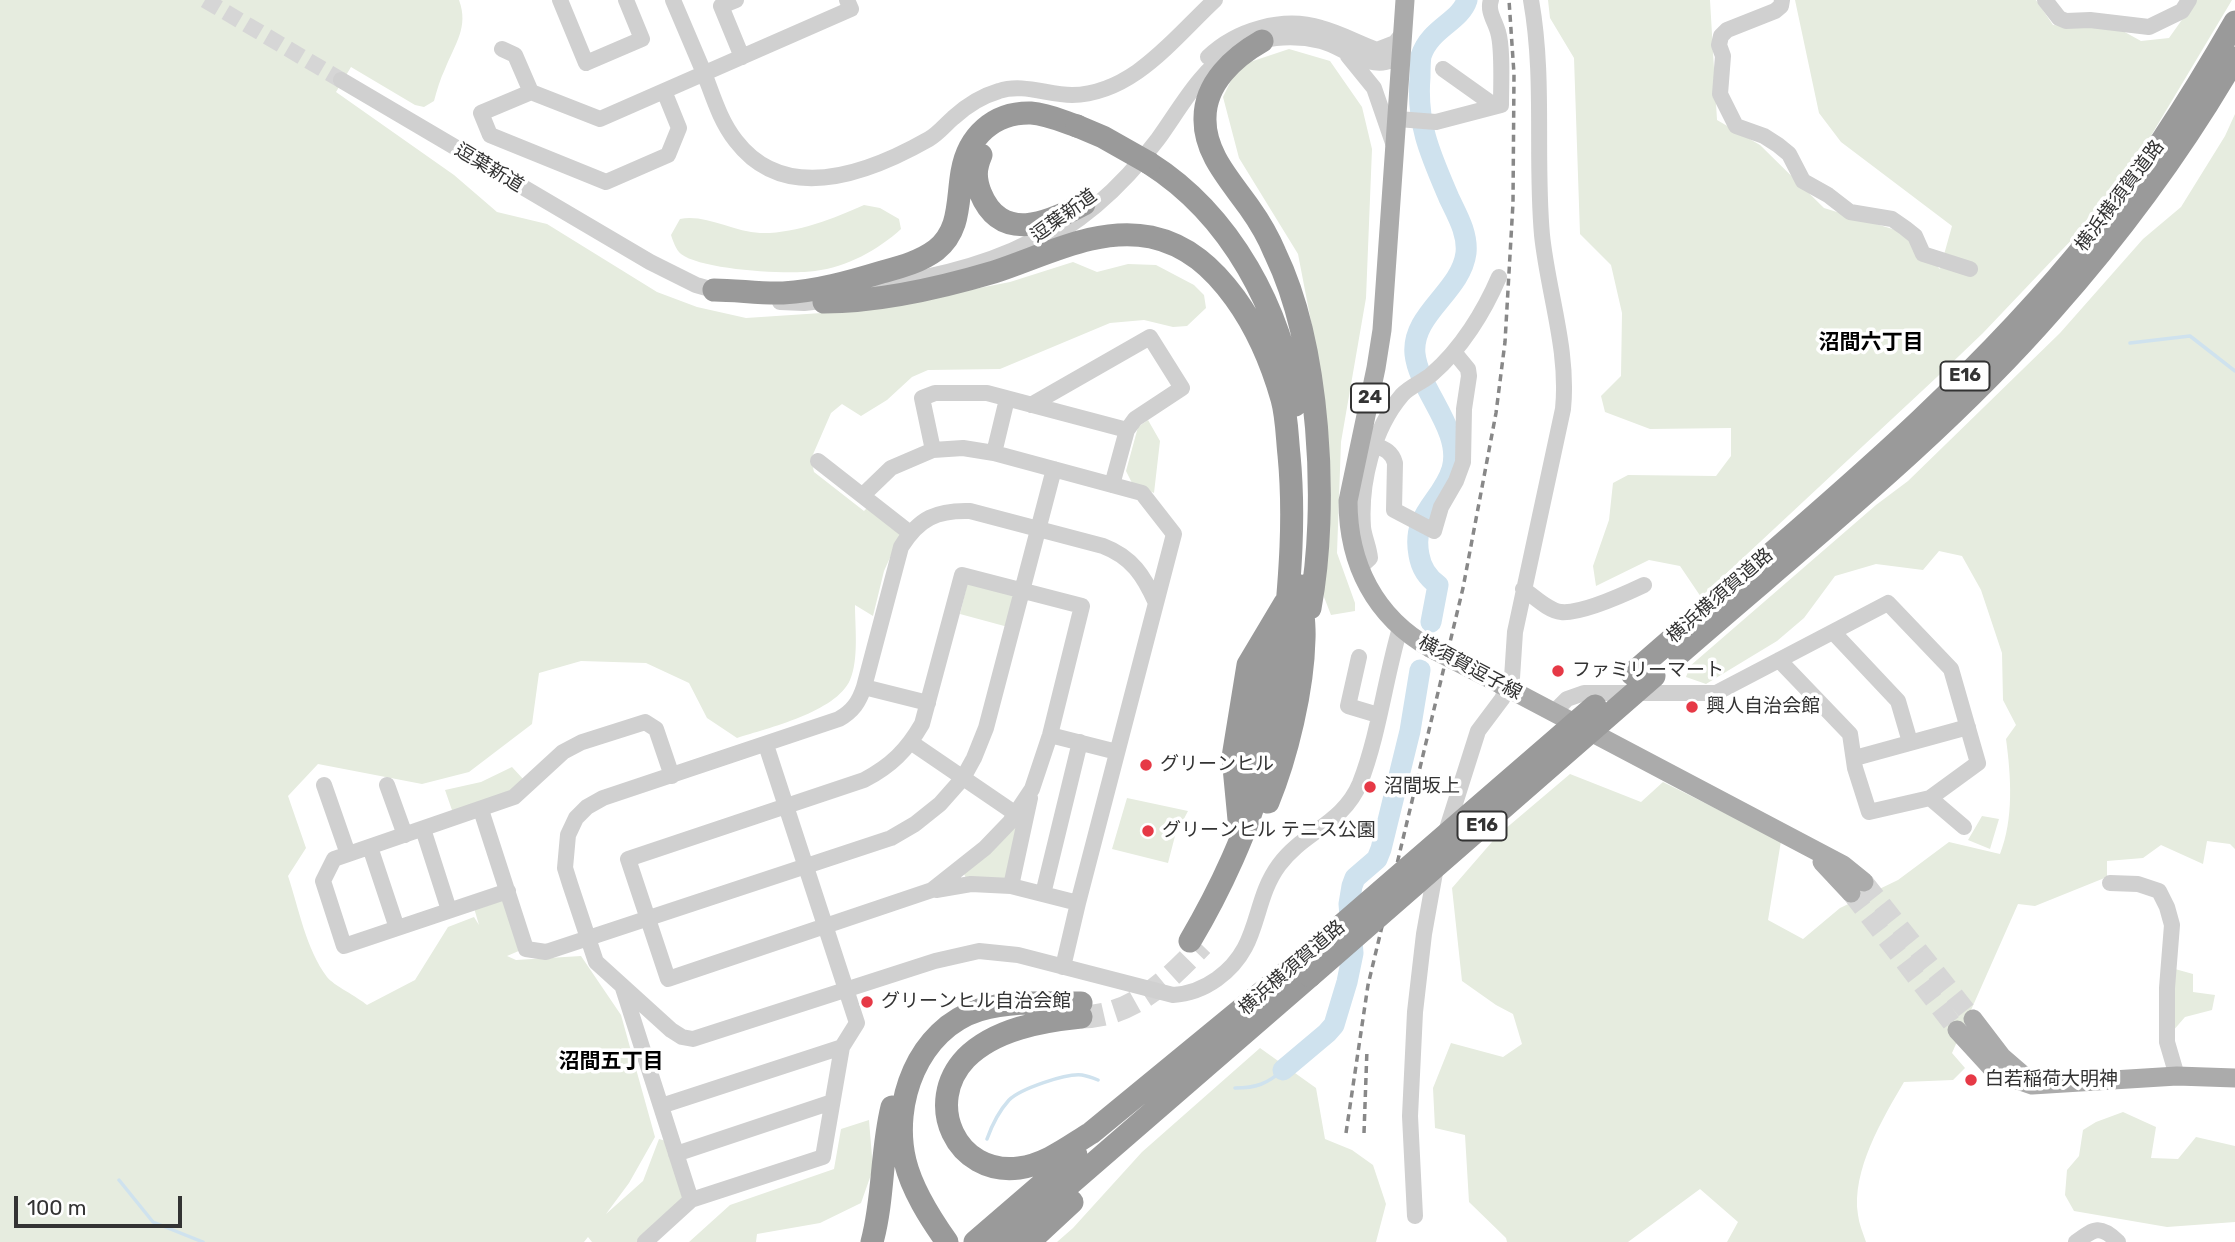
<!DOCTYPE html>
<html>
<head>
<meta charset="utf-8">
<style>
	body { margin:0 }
	#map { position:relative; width:2235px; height:1242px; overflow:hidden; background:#fff; font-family:Rubik,sans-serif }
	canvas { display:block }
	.scale { position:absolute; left:14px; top:1196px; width:168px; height:32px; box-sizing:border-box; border:4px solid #333; border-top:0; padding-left:9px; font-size:21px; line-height:24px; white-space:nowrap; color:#333; -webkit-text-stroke:5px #fff; paint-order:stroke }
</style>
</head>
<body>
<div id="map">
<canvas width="2235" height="1242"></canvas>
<div class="scale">100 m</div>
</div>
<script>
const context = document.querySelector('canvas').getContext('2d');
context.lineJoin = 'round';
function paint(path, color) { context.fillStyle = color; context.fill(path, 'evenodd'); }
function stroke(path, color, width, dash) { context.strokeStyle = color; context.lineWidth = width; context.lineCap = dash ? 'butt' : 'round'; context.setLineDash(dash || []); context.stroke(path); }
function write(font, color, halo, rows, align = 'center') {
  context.font = font + ' Rubik,"Noto Sans JP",sans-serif'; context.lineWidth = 7; context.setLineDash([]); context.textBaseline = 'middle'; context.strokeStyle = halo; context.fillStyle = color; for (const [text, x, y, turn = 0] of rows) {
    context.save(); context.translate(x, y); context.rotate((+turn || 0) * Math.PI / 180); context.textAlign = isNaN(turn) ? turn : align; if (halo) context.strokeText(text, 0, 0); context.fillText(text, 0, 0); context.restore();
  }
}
const green = new Path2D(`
	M0,0H459C469,27 455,44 445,69C440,79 437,90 434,101L424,107L415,105L351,67L336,92L454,175L497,212L547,224L657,292L697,307L746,318L867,310L1010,282L1073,262L1097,272L1128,264L1156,265L1194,285L1204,295L1206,308L1187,326L1173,327L1144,320L1110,323L1000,369L928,370L912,377L887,400L861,416L842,404L831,413L811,459L814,472L864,511L868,507L901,533L884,571L873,616L855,605C855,627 859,659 850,680C836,712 768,728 737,738L707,718L689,683L646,663L581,661L539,673L532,724L469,772L422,784L318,764L288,796L306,848L288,876C299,909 306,949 327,977C333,985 358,997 367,1005L415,980L448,927L474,917L479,925L474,908L503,898L521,950L507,956L516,960L581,956L621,1015L655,1137L629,1183L606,1214L643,1181L659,1139L666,1141L683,1200L637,1242H592L588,1237L584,1242H0Z
	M1548,0H1710L1717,120L1760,145L1824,208L1899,231L1940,269L1952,226L1841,142L1819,113L1795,0H2036L2053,25L2121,30L2141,41L2169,38L2196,0H2232L2118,191L1983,333L1937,377L1701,597L1680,566L1649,560L1596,586L1593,566L1609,520L1613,483L1628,475L1716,476L1731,456V428L1650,429L1605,412L1601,396L1621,376L1622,313L1611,265L1580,234L1574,58L1550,18Z
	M1289,49L1330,61L1362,107L1372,149L1366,298L1341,442L1337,553L1355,603V611L1331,615L1324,597L1327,421L1314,337L1298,254L1239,158L1223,97L1238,66Z
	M2235,114V849L2230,844L2207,841L2203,864L2161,845L2143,858L2107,861V877L2035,906L2018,904L1952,1053L1965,1068L1953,1080L1904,1082C1883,1118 1851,1171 1858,1215C1859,1224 1863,1233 1866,1242H1727L1738,1222L1700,1189L1628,1242H1507L1506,1238L1469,1202L1465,1135L1435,1128L1433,1088L1451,1043L1503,1057L1522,1044L1513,1014L1496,1005L1462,981L1452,888L1498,835L1570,774L1641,802L1663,782L1781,841L1768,920L1803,939L1840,908L1898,880L1949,842L2000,854C2014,819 2011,776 2006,739L2016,725L2003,700L2002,653L1981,590L1962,556L1939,551L1923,570L1876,564L1835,576L1804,618L1777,641L1706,684L1686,677L1690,666L1876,505L1908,481L2060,333L2143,239L2181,207L2225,136Z
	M864,205L880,208L899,219L901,229C878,250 847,267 815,271C788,275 702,270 681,254C676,250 673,241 671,235L680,219C706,214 733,232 760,233C795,234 833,219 864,205Z
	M1148,420L1160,441L1154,493L1132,483L1126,471L1138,427Z
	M968,581L1017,595L1008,627L960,614Z
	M512,767L524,780L513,790L453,813L445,790L481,782Z
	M1127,798L1188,811L1175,836L1168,863L1112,849Z
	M1982,816L1999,819L1990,849L1968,840Z
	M1015,825L1020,827L1008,881L967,880L964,874Z
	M2175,969L2193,974V992L2215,995L2212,1010L2185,1017L2172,1032Z
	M1260,1048L1316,1088L1325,1139L1352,1150L1373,1165L1386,1204L1376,1242H1057L1073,1228L1142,1152Z
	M2123,1112L2156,1127L2151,1158L2178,1159L2196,1137L2235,1146V1222L2167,1227L2074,1211L2065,1195L2067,1170L2079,1156L2083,1130L2096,1122Z
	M869,1120L873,1169L861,1203L820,1223L757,1234L756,1242H689L730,1205L834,1169L841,1129Z`);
const stream = new Path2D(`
	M2130,343L2190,336L2235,371
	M1235,1088C1256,1088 1267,1084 1283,1070
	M987,1139C992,1125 999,1111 1009,1100C1020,1089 1066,1073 1082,1075C1088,1076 1093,1078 1098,1080
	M119,1180L153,1222L203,1242`);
const river = new Path2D(`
	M1431,622L1438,585C1428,578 1421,567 1419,555C1411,513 1442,502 1452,469C1463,430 1419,391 1415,354C1411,314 1461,292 1466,253C1468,233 1457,215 1449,198C1431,156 1416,124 1420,77C1420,70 1420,62 1421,56C1430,28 1460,22 1467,0
	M1283,1070L1327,1033L1334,1025L1347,982L1353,953L1349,904L1352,886L1355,878L1377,859L1381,849L1410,731L1420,670`);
const minorTunnel = new Path2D(`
	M205,0L341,80`);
const majorTunnel = new Path2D(`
	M1864,882L1973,1019
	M1851,893L1957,1030`);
const highwayTunnel = new Path2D(`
	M1081,1017C1133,1016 1167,981 1202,945`);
const minor = new Path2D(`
	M560,0L586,63L642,39L626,0
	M673,0C683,24 694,49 704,73C713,96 720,121 736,141C786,206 871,172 929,139C938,134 945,125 953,118C966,106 982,96 999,91C1023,83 1048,95 1072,95C1133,94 1174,38 1215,0
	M736,0L721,6L742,57
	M1782,0L1781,6L1775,11L1727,30L1721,36L1719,45L1723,56L1720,94L1736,126L1764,136L1778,145L1789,154L1803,181L1828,195L1850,212L1892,219L1905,228L1915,236L1923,254L1970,269
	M2045,0L2059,18L2066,21L2090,20L2149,27L2182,11L2189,0
	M502,49L515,55L531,92
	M1348,56L1374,88L1393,143
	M1208,57C1236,30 1283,16 1321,28C1340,33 1358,43 1377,50L1395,43L1403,33
	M1443,69L1495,106
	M341,80L650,262L696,285L724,293
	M664,91L679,128L668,155L606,182L490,135L481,113L531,92L600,119C683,82 767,46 851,9L847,0
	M1398,119L1436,122L1501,105C1501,85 1503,48 1498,32C1495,21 1487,11 1491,0
	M1025,251C1079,226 1122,187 1158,139C1180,109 1199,71 1233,51C1259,37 1292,34 1321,41C1346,47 1379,80 1402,51
	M852,291C914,280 976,270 1032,241
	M780,302L804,303L831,300
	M1031,405L1150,337L1182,388L1135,419L1127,430L1112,485
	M1375,445C1385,449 1392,452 1395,463L1394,510L1434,531L1441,507L1456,481L1463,462L1464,409L1469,376L1468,369L1454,352
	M933,450L922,398L935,393H987L1127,430
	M994,453L1007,399
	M818,461L910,533
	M863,495L891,468L933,450L963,448L994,453L1142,493L1174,534L1078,903L1063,967
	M1359,568L1370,558C1369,547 1364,537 1363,527C1360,483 1373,429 1402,395C1410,386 1423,382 1432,374C1461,349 1484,312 1499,277
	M962,575L1082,606L1050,735L1032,789L1010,822L985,848L932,890L668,979L628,859L864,780C891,766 907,750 922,724Z
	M1523,589C1534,596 1548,611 1561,612C1581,614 1625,594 1644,585
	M1156,603C1144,576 1132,557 1103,546L970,511C937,510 919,518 901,547L864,687C859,702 853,711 839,719L603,798L587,807L576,818L568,835L565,868L570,884L596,962L671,1030L682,1037L693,1039L935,961L979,951L1018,955L1173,995C1190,994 1203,989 1217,979C1262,947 1251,903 1279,865C1303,832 1343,824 1360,783C1379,734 1385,679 1400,628
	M1833,632L1898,701L1910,742
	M1359,657L1348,706L1378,715
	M864,687L928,703
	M1553,713L1567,699L1584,693H1716L1888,603L1951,669L1978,763L1930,798L1869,812L1855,768L1850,734L1779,660
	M1050,735L1117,752
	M912,743L1016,814
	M1855,758L1968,727
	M324,785L348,854
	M387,785L405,835
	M1930,798L1964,827
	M481,810L526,949L546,952L891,838L915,824L940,804L963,778L974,758L986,728L1054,469
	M423,829L449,910
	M1445,835L1478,731L1502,699L1512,678L1515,632L1563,409C1569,350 1548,293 1542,235C1535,157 1545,78 1531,0
	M370,847L397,928
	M2110,883L2138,884L2159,891L2167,907L2172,925L2167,988V1042L2177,1076
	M1011,886L1030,798
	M936,890L971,884L1011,886L1078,903
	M508,891L344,946L323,881L334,859L514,797L563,752L582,742L645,722L656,729L672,776
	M1043,894L1080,742
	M623,988L691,1200
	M661,1106L842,1047
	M676,1154L832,1102
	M1415,1216L1410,1116L1415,1012L1424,934L1436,867
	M645,1242L691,1200L823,1157L842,1047L857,1023L766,745
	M2076,1242C2094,1229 2100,1224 2118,1242`);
const major = new Path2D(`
	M1405,0L1382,330L1376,368L1348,501C1348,564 1375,617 1430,648
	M1500,684L1843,865L1864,882
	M1822,862L1851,893
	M1973,1019L2002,1057L2024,1076
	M1957,1030L1990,1066L2006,1076L2032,1085L2177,1076L2235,1078`);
const highway = new Path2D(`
	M1262,41C1234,57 1205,83 1205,118C1204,153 1230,180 1249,207C1259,221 1268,236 1275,253C1320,346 1329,507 1310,608
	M981,155C975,169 975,178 980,192C1001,244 1048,223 1084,204
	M1149,163C1231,215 1282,310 1295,405
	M714,290C737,290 760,294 783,293C817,291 849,282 882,272C900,267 920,262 936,250C961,230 957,201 962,172C968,136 994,112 1031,113C1047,114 1062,121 1077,126
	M824,302C881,302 940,288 994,272C1044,256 1097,226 1151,237C1188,245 1213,268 1235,298C1256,327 1272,364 1282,399C1287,417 1287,437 1289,455C1295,517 1290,577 1284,639C1280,686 1275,726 1263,772C1250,827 1219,892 1190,941
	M1679,654C1805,544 1942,436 2052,310C2121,232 2183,148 2235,58
	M1632,674C1791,534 1962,400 2095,233C2148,167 2193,95 2235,22
	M1243,789L1269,653L1276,638
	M1268,802C1287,756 1303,689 1304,639C1305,621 1301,604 1301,586
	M1240,830L1233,757L1248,665L1285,603
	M1081,1017C1042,1021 995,1029 966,1058C923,1103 956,1176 1019,1168C1047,1164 1068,1147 1091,1133L1298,963
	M872,1242C884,1198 881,1151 892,1107
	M947,1242C930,1218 912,1190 905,1161C891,1103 918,1029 979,1010C1012,1000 1047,1003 1081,1003
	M975,1242L1076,1155
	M1003,1242L1310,976
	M1029,1242L1072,1202`);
const rail = new Path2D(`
	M1346,1133L1368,985L1463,588L1496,413L1505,342L1513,203L1514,74L1509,0
	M1364,1133L1367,1049`);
const majorBridge = new Path2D(`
	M1430,648L1500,684`);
const highwayBridge = new Path2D(`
	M1077,126L1103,137L1149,163
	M1298,963L1595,706
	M1310,976L1654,676`);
const markers = [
	[1558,671,7,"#e63946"],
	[1692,707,7,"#e63946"],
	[1146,765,7,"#e63946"],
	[1370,787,7,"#e63946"],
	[1148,831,7,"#e63946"],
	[867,1002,7,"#e63946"],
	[1971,1080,7,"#e63946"]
];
const shields = [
	[1965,376,49],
	[1370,398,38],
	[1482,826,49]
];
const shieldNames = [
	["E16",1965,376],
	["24",1370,398],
	["E16",1482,826]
];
const streetNames = [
	["逗葉新道",489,168,31],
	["横浜横須賀道路",2120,196,-53],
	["逗葉新道",1064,216,-36],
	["横浜横須賀道路",1720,596,-41],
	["横須賀逗子線",1470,668,28],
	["横浜横須賀道路",1292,968,-41]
];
const poiNames = [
	["ファミリーマート",1572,671],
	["興人自治会館",1706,707],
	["グリーンヒル",1160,765],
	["沼間坂上",1384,787],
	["グリーンヒル テニス公園",1162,831],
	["グリーンヒル自治会館",881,1002],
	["白若稲荷大明神",1985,1080]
];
const neighbourhoodNames = [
	["沼間六丁目",1871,343],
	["沼間五丁目",611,1062]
];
paint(green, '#e6ecdf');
stroke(stream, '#cfe2ee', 3.5);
stroke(river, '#cfe2ee', 21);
stroke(minorTunnel, '#d6d6d6', 16, [16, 8]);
stroke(majorTunnel, '#d6d6d6', 19, [19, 10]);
stroke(highwayTunnel, '#d6d6d6', 23, [23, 11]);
stroke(minor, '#d0d0d0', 16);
stroke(major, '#ababab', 19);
stroke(highway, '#9a9a9a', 23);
stroke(rail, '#888', 3.5, [7, 5]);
stroke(majorBridge, '#ababab', 19);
stroke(highwayBridge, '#9a9a9a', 23);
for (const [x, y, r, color] of markers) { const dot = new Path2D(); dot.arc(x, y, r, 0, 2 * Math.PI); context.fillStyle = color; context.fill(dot); stroke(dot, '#fff', 2.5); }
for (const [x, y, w] of shields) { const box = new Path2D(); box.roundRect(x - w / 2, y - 14.5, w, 29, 5); context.fillStyle = '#fff'; context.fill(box); stroke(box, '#333', 2); }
write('bold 18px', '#333', null, shieldNames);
write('19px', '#333', '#fff', streetNames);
write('19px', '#333', '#fff', poiNames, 'left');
write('bold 21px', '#000', '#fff', neighbourhoodNames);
</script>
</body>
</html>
